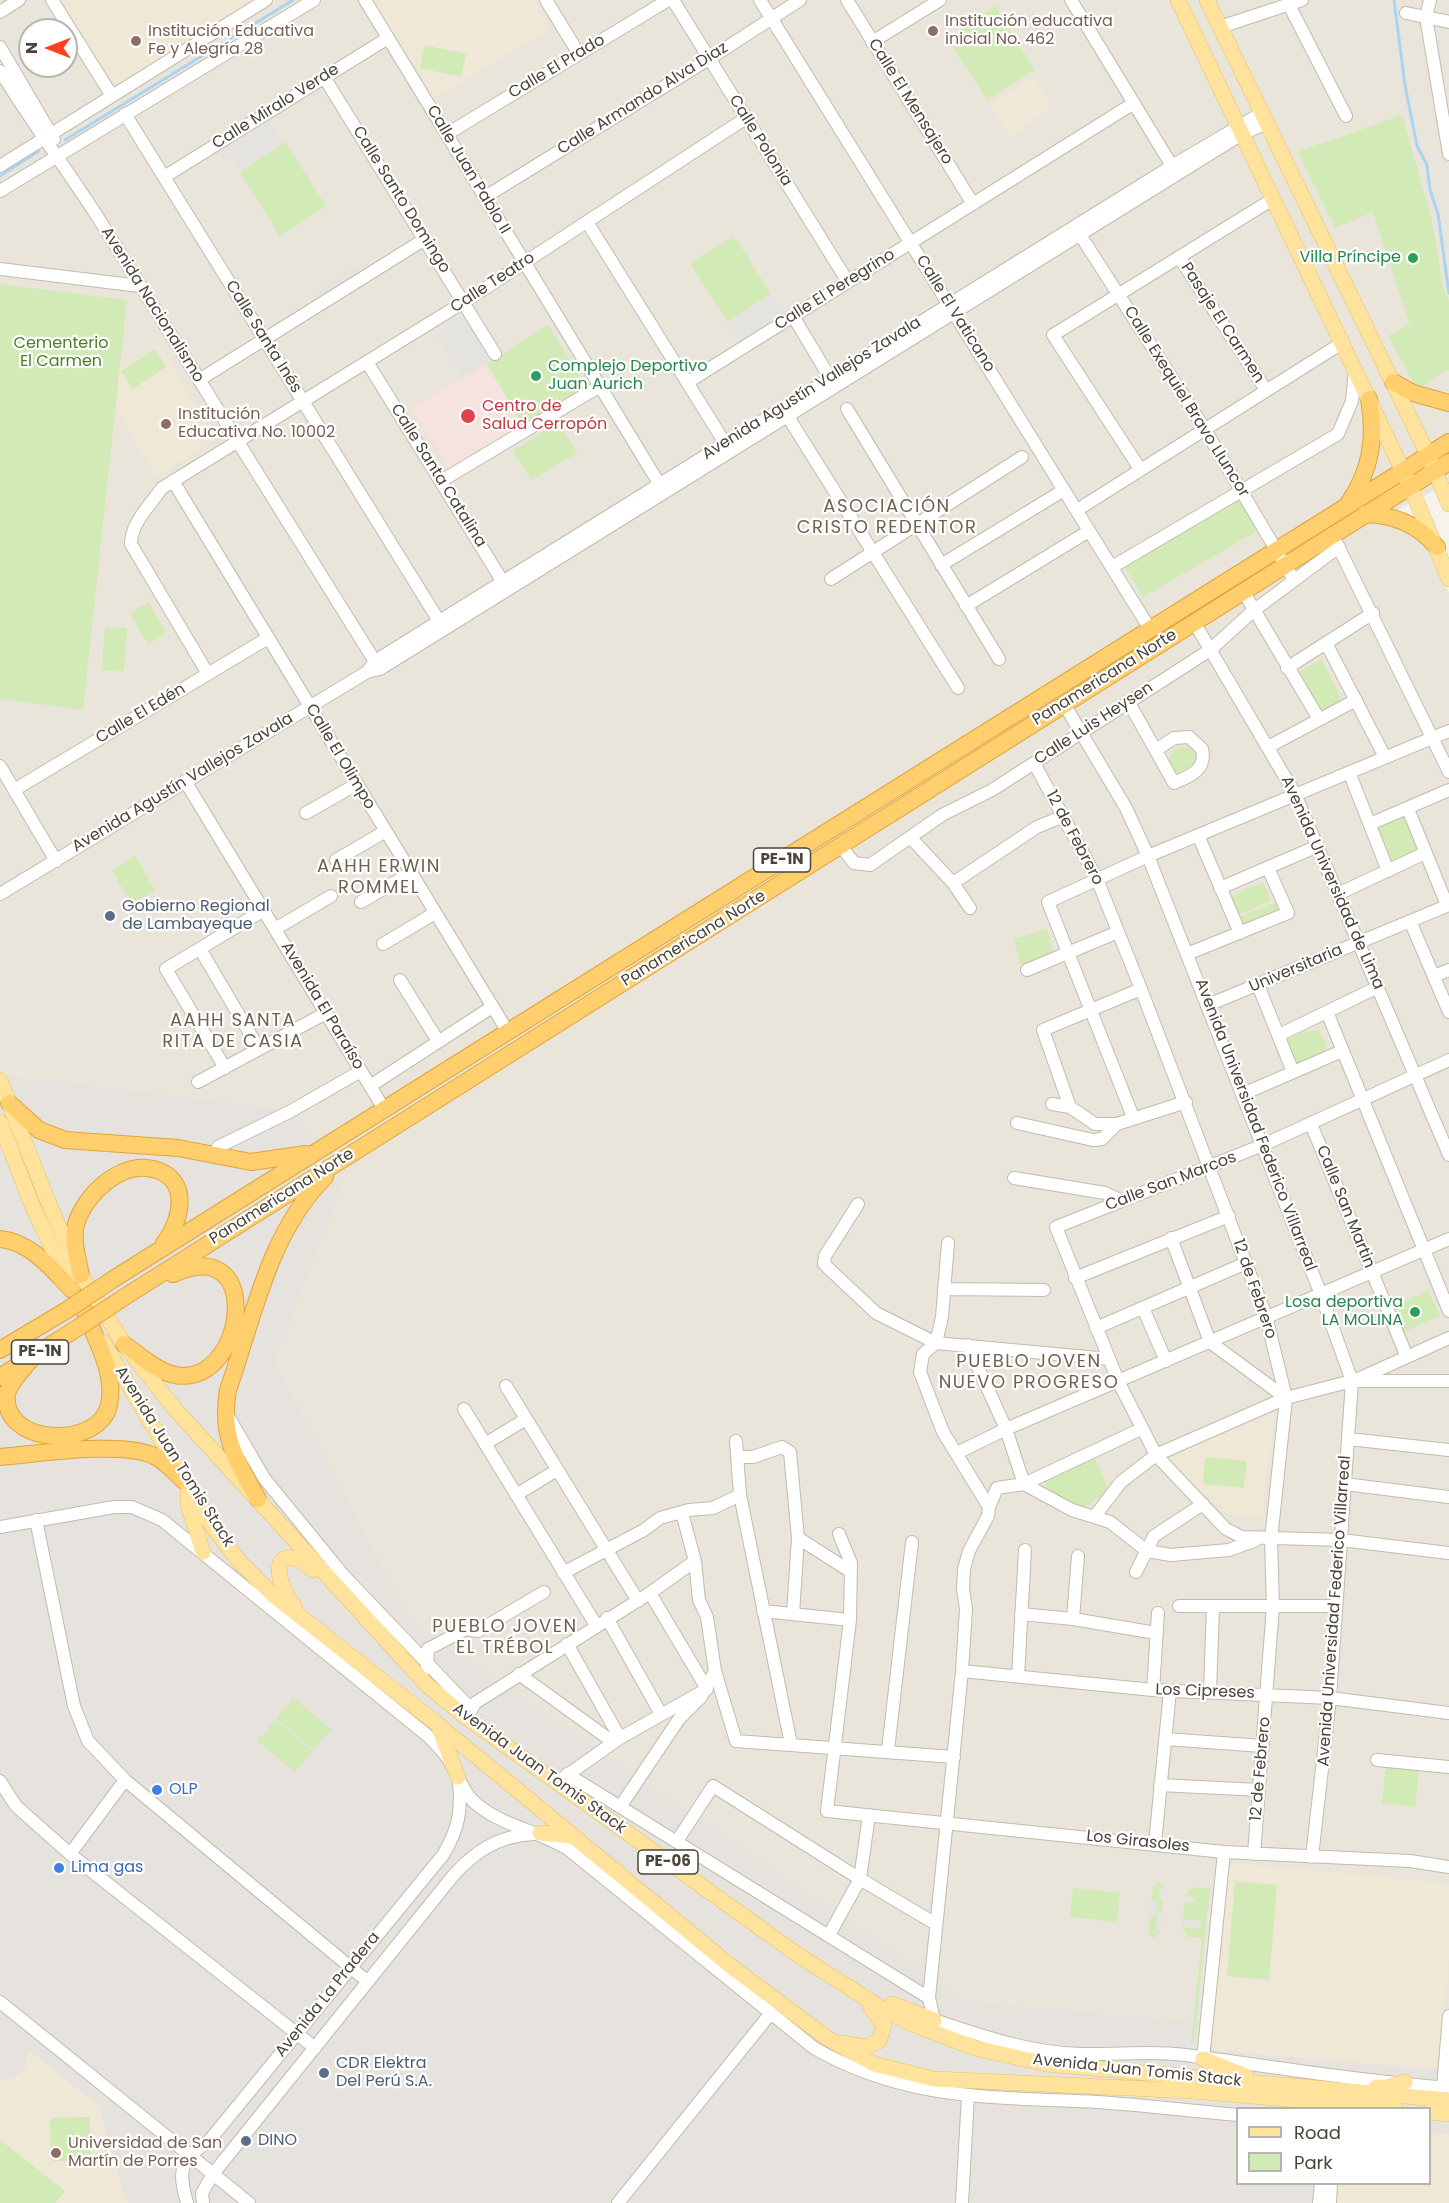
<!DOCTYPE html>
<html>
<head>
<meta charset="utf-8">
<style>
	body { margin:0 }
	#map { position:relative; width:1449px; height:2203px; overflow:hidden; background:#f6f3ec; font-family:Poppins,sans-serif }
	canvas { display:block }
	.legend { position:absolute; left:1236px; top:2107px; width:195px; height:78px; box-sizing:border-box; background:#fff; border:2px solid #b7b4b0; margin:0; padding:8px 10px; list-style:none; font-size:18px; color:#4b4439 }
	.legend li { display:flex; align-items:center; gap:12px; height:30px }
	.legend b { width:30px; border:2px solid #b7b4b0 }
	.north { position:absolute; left:18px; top:18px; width:60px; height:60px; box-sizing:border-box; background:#fff; border:2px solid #b7b4b0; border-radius:50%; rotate:270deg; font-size:16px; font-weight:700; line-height:24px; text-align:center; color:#4b4439 }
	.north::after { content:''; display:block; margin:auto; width:21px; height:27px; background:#fc3f1d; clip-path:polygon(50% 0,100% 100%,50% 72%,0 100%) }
</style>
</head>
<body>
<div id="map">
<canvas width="1449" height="2203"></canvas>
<ul class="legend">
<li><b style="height:8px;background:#ffe39c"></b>Road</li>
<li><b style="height:16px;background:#d2eab5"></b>Park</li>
</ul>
<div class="north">N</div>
</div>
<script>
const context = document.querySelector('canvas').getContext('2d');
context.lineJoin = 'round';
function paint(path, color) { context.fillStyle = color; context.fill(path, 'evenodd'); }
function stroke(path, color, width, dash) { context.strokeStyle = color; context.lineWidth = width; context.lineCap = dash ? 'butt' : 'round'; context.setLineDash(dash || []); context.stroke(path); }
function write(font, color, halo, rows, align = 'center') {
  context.font = font + ' Poppins,sans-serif'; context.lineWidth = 4.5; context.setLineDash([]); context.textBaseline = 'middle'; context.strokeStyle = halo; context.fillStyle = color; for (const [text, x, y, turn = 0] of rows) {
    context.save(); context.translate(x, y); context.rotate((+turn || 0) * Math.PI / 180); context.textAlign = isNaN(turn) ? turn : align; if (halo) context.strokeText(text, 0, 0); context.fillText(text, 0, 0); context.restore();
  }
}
const residential = new Path2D(`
	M0,0H1449V483L1378,520L1401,524L1428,543L1449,593V2092L948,2026L0,1420ZM30,30H66V66H30Z`);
const industrial = new Path2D(`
	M0,1075L291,1111L342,1184L274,1362L411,1622L964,2001L1449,2046V2203H92L0,2130ZM1238,2108H1430V2184H1238Z`);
const education = new Path2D(`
	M59,0H254L120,83L112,82Z
	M373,0H534L551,28L435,97Z
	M1029,79H1034L1051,106L1011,138L992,106L993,102Z
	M159,345L216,439L156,476L116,409L120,368Z
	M1275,1412L1262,1517L1225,1513L1164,1458Z
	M1234,1863L1449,1884V1957L1439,2066L1434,2069L1215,2051L1212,2045L1229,1867Z
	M29,2050L99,2106L125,2199L130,2203H0V2080L10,2079L25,2070Z
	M1430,2133L1449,2134V2203H1335L1336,2184H1430Z`);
const medical = new Path2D(`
	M487,364L522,424L449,468L412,408Z`);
const green = new Path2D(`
	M995,6L1035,70L987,100L948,39Z
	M425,45L466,54L461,77L420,68Z
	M1402,115L1432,221L1443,288L1449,300V370L1417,389L1388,336L1410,324L1373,212L1335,228L1297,152Z
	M285,142L326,206L280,236L240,172Z
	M734,236L771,294L728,322L690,263Z
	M0,284L127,300L83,710L0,699Z
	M548,325L586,387L522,424L487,364Z
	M155,349L166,367L133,389L121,371Z
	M559,423L577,453L531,480L513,451Z
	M1238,499L1259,530L1143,597L1125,567Z
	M149,602L166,633L148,644L130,614Z
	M105,627L127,628L124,671L102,670Z
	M1321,659L1343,701L1321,714L1297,673Z
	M1169 761a14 14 0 1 1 28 0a14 14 0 1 1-28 0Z
	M1406,816L1419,850L1389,862L1375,829Z
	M135,856L155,890L132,904L112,871Z
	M1263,882L1271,901L1237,915L1229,897Z
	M1276,902L1281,913L1242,929L1237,918Z
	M1047,929L1054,954L1020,965L1014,939Z
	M1319,1030L1326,1043L1325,1052L1295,1066L1285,1041L1303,1032Z
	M1428,1290L1440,1316L1401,1333L1390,1308Z
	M1205,1457L1247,1461L1244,1488L1205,1484L1203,1482Z
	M1095,1458L1109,1490L1085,1507L1050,1495L1043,1480Z
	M293,1698L331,1729L314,1750L276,1719Z
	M275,1720L313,1751L295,1772L257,1741Z
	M1386,1764L1419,1768L1415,1807L1382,1803Z
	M1235,1881L1277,1885L1269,1980L1227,1976Z
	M1158,1882L1163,1885V1889H1159V1899L1163,1900L1162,1911H1158L1156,1931H1160L1155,1939L1148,1933L1150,1919L1157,1913L1156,1900L1151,1903L1153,1887Z
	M1192,1887L1210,1888L1194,2043H1191L1202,1938L1188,1937L1182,1927L1201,1928V1921L1183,1919L1184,1902H1195V1897L1184,1896Z
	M1073,1888L1120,1893L1117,1922L1070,1917Z
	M90,2117V2161H51L50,2118Z
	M0,2140L65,2191L55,2203H0Z`);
const parking = new Path2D(`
	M269,121L282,143L240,170L226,148Z
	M357,266L362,274L320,300L315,293Z
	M772,295L785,315L742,343L729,323Z
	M466,313L494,358L463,377L435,332Z
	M1156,1900L1158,1902L1155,1911H1162L1160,1931H1156L1157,1913L1150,1919L1151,1903Z
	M1182,1920L1202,1921L1201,1929L1182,1927Z`);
const stream = new Path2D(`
	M1394,0L1405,85L1417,146L1427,165L1430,190L1438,214L1449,293
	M65,140L293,0
	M0,176L39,151`);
const minor = new Path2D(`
	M52,0L112,96
	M365,0L663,490
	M546,0L579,54
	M673,0L848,282
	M760,0L1150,629
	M847,0L973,204
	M1071,0L1172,166
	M1430,0L1426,17L1449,154
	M1289,5L1346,116
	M0,12L19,0
	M1406,13L1449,22
	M1220,27L1302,0
	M872,42L940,0
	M0,47L54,139
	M0,71C31,121 65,167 97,216L379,668
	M324,77L495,354
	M125,114L439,621
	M447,134L668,0
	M0,166L266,0
	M164,177L388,38
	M0,191L314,0
	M485,197L709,59L800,0
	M587,222L725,443
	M1077,230L1204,428L1294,580
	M1179,257L1266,390
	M0,269L140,286
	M793,316L830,378
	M367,362L506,587
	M199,380L425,239
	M688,382L1134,103
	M847,409L999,659
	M788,417L958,688
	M1140,469L1053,335L1273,199
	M173,481L508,1032
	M441,481L600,386
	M1077,510L1342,343
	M1336,542L1449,772
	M941,565L1064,490
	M1112,567L1338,434L1352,401L1355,371
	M831,579L1022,457
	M1243,591L1319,719
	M966,606L1089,531
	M1194,622L1295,794L1449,1155
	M1326,643L1385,757
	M1287,668L1373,613
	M367,672L375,661L1172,166L1262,113
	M208,674L131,544C131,523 150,505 162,488L464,302L746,118
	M1128,701L1174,783C1190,776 1207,770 1202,749L1189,737L1174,738L1156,750
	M1064,704L1126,808L1148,856L1320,1292L1352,1381L1330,1698L1312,1857
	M1268,747L1356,700
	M1034,763L1097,879L1141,989L1266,1316L1286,1398L1271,1540L1273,1606L1254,1854
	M0,766L56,861
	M1349,772L1388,871
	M185,781L384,1109
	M14,790L268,638
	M1408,809L1447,905
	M306,813L357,784
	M1370,824L1449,790
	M1198,835L1240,933
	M910,837L953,883L970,908
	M841,846L854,863L870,865L942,815L992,790L1210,650L1253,611L1339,547
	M336,860L386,831
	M953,883L1037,827L1064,816
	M1220,888L1318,846
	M0,894L367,672L380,669L1242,134L1267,123
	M1338,894L1425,853
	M361,902L411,873
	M1410,921L1449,1012
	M275,929L331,896
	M383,944L435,913
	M200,949L259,1049
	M1187,954L1288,913L1268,868
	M1027,970L1118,932
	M1434,976L1449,970
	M400,980L438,1041
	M1258,985L1293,1072
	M1208,1005L1449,905
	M1327,1012L1449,1311
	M1279,1035L1378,987
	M1449,1060L1263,1145L1056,1227L1119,1383L1156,1455L1226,1529L1242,1537L1341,1540L1449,1553
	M225,1068L166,969L264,910
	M198,1082L326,1013
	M370,1086L492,1007
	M1243,1094L1342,1051
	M1052,1104L1070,1107L1095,1124H1117L1186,1102
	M1070,1107L1043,1030L1141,989
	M1133,1117L1048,902L1148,856L1449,731
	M1017,1123L1093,1140L1102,1139L1117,1124
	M1311,1124L1407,1357
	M218,1147L291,1111L361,1071
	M1014,1178L1105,1193L1122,1201
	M858,1204L825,1256L824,1264L876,1313L936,1343L1109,1359
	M1171,1238L1210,1342L1286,1398
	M948,1243L942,1317L936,1343L923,1354L920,1372L943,1432L989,1507L988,1516L969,1551L964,1569L963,1589L966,1609L962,1671L929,1998L934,2020C982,2036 1030,2053 1081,2054C1116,2055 1150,2050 1186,2055C1273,2067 1361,2081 1449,2088
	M1075,1278L1229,1216
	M944,1289L1044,1290
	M1143,1308L1166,1361
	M1096,1328L1246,1263
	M968,1345L1006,1429L1024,1484L1072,1510L1110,1522L1147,1551L1171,1555L1229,1550L1256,1540
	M1356,1380L1449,1338
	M506,1386L638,1601
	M464,1409L596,1625
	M227,1414L264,1478L344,1576L471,1709
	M1349,1439L1449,1450
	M485,1444L526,1419
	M957,1453L1006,1429L1449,1239
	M738,1457H753L782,1447L790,1452L798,1538L793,1614
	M1345,1484L1449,1497
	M516,1495L557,1470
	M740,1495L791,1744
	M989,1507L997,1488L1024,1484L1141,1429
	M1094,1517L1121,1482L1156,1455L1286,1398L1352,1381H1449
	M36,1520L74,1706L88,1741L125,1780L367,1981
	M0,1527L114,1507H132L162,1520L428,1736C435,1743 443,1751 449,1760C457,1773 462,1790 473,1801C500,1826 537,1830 568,1849L814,2048C906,2101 995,2097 1097,2102C1144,2105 1191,2111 1238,2115
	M839,1534L851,1563L850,1620L827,1811L1224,1852L1410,1861L1449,1867
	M798,1538L850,1571
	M1136,1572L1154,1536L1203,1504
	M563,1573L644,1530L660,1518L689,1510L713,1508L740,1495L736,1441
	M1179,1606H1336
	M763,1611L850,1620
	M1021,1614L1073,1619L1156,1633
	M607,1618L661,1714
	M1073,1619L1078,1556
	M567,1644L620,1738
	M427,1668L428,1649L466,1629L478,1631L544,1592
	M715,1671L736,1741L954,1757
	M962,1671L1153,1690L1330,1698L1449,1713
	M519,1674L613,1742
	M1018,1676L1025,1550
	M1153,1690L1158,1613
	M1210,1691L1213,1607
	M469,1714L475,1703L650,1593L695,1561
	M1165,1739L1263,1746
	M888,1750L912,1542
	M1377,1760L1449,1767
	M567,1774L929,1998
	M563,1778L620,1738L707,1689L650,1593
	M0,1781L16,1806L70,1854L315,2048
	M1160,1785L1259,1790
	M620,1807L679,1719L701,1697L715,1671L707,1617L699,1600L695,1561L682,1513
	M677,1841L713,1786L860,1879L936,1924
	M1155,1843L1170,1691
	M70,1854L125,1780
	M829,1935L860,1879L869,1815
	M0,2002L249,2203
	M1203,2059L1224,1852
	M1443,2087L1449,2016
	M187,2203C178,2170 179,2161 209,2141L443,1855C458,1830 462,1811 459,1783
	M203,2203L202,2193L213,2174L452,1877C475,1851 498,1836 533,1834
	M618,2203L771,2013
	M962,2203L968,2095
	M1319,2203L1321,2184
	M1330,2203L1331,2184`);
const major = new Path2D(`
	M1178,0L1410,486L1449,579
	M1207,0L1428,455L1449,504
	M0,1080L51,1209L81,1275L124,1344L175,1409L427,1685L467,1718L798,1955L883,2009L910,2023L975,2048L1046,2064L1449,2100
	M0,1122L32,1205L68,1282
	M103,1342L214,1529L239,1561L273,1595L436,1723L733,1968L827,2038L874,2064L934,2079L1193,2091L1395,2108
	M188,1490V1505L203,1552
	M295,1607C270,1577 274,1537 313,1570
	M440,1731L458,1777
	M540,1833L573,1836
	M892,2004L934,2020
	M844,2043L865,2047L879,2041L884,2026L870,2006
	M1203,2059L1246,2076
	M1376,2087H1386L1405,2082
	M1430,2112L1449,2114`);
const highway = new Path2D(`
	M1393,382L1413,393L1449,403
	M1348,504C1371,471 1376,438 1369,399
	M1365,514C1395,515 1417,524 1437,547
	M9,1103L39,1130L65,1140L178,1148L251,1162L306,1154
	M0,1239C31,1242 52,1269 72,1290
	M81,1275C78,1260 73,1245 75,1229C80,1200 115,1165 147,1168C191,1173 184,1218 164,1243
	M115,1278L1449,442
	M126,1296L1449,462
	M124,1344C138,1354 154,1369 171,1374C244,1395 269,1230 173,1274
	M0,1350L67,1310
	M34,1356C25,1367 12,1379 7,1393C0,1446 99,1450 109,1405C116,1373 96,1341 85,1312
	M0,1377L79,1327
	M0,1457C38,1454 118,1441 152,1455C165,1460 174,1472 184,1481
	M258,1499C236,1460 220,1436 228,1390C254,1317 268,1234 325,1177`);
const highwayBridge = new Path2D(`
	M67,1310L115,1278
	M79,1327L126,1296`);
const markers = [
	[933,31,6,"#8d6e63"],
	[136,41,6,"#8d6e63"],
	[1413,258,6,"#2e9e5b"],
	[536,376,6,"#2e9e5b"],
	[468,416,8,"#e0444e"],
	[166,424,6,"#8d6e63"],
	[110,916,6,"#5c6f8a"],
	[1415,1312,6,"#2e9e5b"],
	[157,1790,6,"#3f7fe0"],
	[59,1868,6,"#3f7fe0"],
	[324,2073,6,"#5c6f8a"],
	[246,2141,6,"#5c6f8a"],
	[56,2153,6,"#8d6e63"]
];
const shields = [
	[782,860,57],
	[40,1352,57],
	[668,1862,60]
];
const shieldNames = [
	["PE-1N",782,860],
	["PE-1N",40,1352],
	["PE-06",668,1862]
];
const educationNames = [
	["Institución educativa",945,22],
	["inicial No. 462",945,40],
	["Institución Educativa",148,32],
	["Fe y Alegría 28",148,50],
	["Institución",178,415],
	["Educativa No. 10002",178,433],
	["Universidad de San",68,2144],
	["Martín de Porres",68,2162]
];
const streetNames = [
	["Calle El Prado",557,67,-31],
	["Calle Armando Alva Diaz",643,99,-32],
	["Calle El Mensajero",910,102,58],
	["Calle Miralo Verde",276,107,-32],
	["Calle Polonia",760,141,58],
	["Calle Juan Pablo II",468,170,59],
	["Calle Santo Domingo",401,200,58],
	["Calle Teatro",493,283,-33],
	["Calle El Peregrino",835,290,-32],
	["Avenida Nacionalismo",152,305,58],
	["Calle El Vaticano",955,314,58],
	["Pasaje El Carmen",1222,323,57],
	["Calle Santa Inés",263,337,58],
	["Avenida Agustín Vallejos Zavala",812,389,-32],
	["Calle Exequiel Bravo Lluncor",1186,402,58],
	["Calle Santa Catalina",438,476,58],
	["Panamericana Norte",1105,678,-32],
	["Calle El Edén",141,714,-31],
	["Calle Luis Heysen",1094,724,-33],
	["Calle El Olimpo",340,757,59],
	["Avenida Agustín Vallejos Zavala",183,783,-31],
	["12 de Febrero",1074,838,62],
	["Avenida Universidad de Lima",1332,883,66],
	["Panamericana Norte",694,939,-32],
	["Universitaria",1296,969,-23],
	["Avenida El Paraíso",322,1006,59],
	["Avenida Universidad Federico Villarreal",1255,1125,69],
	["Calle San Marcos",1171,1182,-21],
	["Panamericana Norte",282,1197,-32],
	["Calle San Martin",1345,1207,68],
	["12 de Febrero",1254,1289,71],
	["Avenida Juan Tomis Stack",174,1457,58],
	["Avenida Universidad Federico Villarreal",1335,1611,-86],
	["Los Cipreses",1205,1692,2],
	["Avenida Juan Tomis Stack",539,1769,36],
	["12 de Febrero",1261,1769,-85],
	["Los Girasoles",1138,1842,6],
	["Avenida La Pradera",328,1995,-51],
	["Avenida Juan Tomis Stack",1137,2071,6]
];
const leisureNames = [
	["Villa Príncipe",1401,258],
	["Complejo Deportivo",548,367,"left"],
	["Juan Aurich",548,385,"left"],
	["Losa deportiva",1403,1303],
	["LA MOLINA",1403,1321]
];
const parkNames = [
	["Cementerio",61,344],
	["El Carmen",61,362]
];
const healthNames = [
	["Centro de",482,407],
	["Salud Cerropón",482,425]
];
const serviceNames = [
	["Gobierno Regional",122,907],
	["de Lambayeque",122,925],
	["CDR Elektra",336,2064],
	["Del Perú S.A.",336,2082],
	["DINO",258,2141]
];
const shopNames = [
	["OLP",169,1790],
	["Lima gas",71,1868]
];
const neighbourhoodNames = [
	["ASOCIACIÓN",887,507],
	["CRISTO REDENTOR",887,528],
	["AAHH ERWIN",379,867],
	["ROMMEL",379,888],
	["AAHH SANTA",233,1021],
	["RITA DE CASIA",233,1042],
	["PUEBLO JOVEN",1029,1362],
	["NUEVO PROGRESO",1029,1383],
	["PUEBLO JOVEN",505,1627],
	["EL TRÉBOL",505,1648]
];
paint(residential, '#eae5da');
paint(industrial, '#e6e2dd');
paint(education, '#efe8d6');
paint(medical, '#f6e3e0');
paint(green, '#d2eab5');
paint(parking, '#e5e3e0');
stroke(stream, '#a9d4f2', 3);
stroke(minor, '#c2bbae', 14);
stroke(major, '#e6c16a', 16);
stroke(highway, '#e0a43c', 18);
stroke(minor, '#fff', 12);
stroke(major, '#ffe39c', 15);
stroke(highway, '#ffcf6e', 16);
stroke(highwayBridge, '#e0a43c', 18, []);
stroke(highwayBridge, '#ffcf6e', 16);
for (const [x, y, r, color] of markers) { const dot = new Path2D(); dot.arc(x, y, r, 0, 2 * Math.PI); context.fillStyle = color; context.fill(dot); stroke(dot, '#fff', 2); }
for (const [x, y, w] of shields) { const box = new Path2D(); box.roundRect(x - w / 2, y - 12, w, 24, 4.5); context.fillStyle = '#fff'; context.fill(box); stroke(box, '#4b4439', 1.5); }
write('bold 15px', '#4b4439', null, shieldNames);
write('16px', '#785e54', '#fff', educationNames, 'left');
write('16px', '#4b4439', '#fff', streetNames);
write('16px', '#27864d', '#fff', leisureNames, 'right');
write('16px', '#4a7f2a', '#fff', parkNames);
write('16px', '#be3a42', '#fff', healthNames, 'left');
write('16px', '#4e5e75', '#fff', serviceNames, 'left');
write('16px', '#366cbe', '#fff', shopNames, 'left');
context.letterSpacing = '1.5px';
write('18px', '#6e6250', '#fff', neighbourhoodNames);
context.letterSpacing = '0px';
</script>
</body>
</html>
